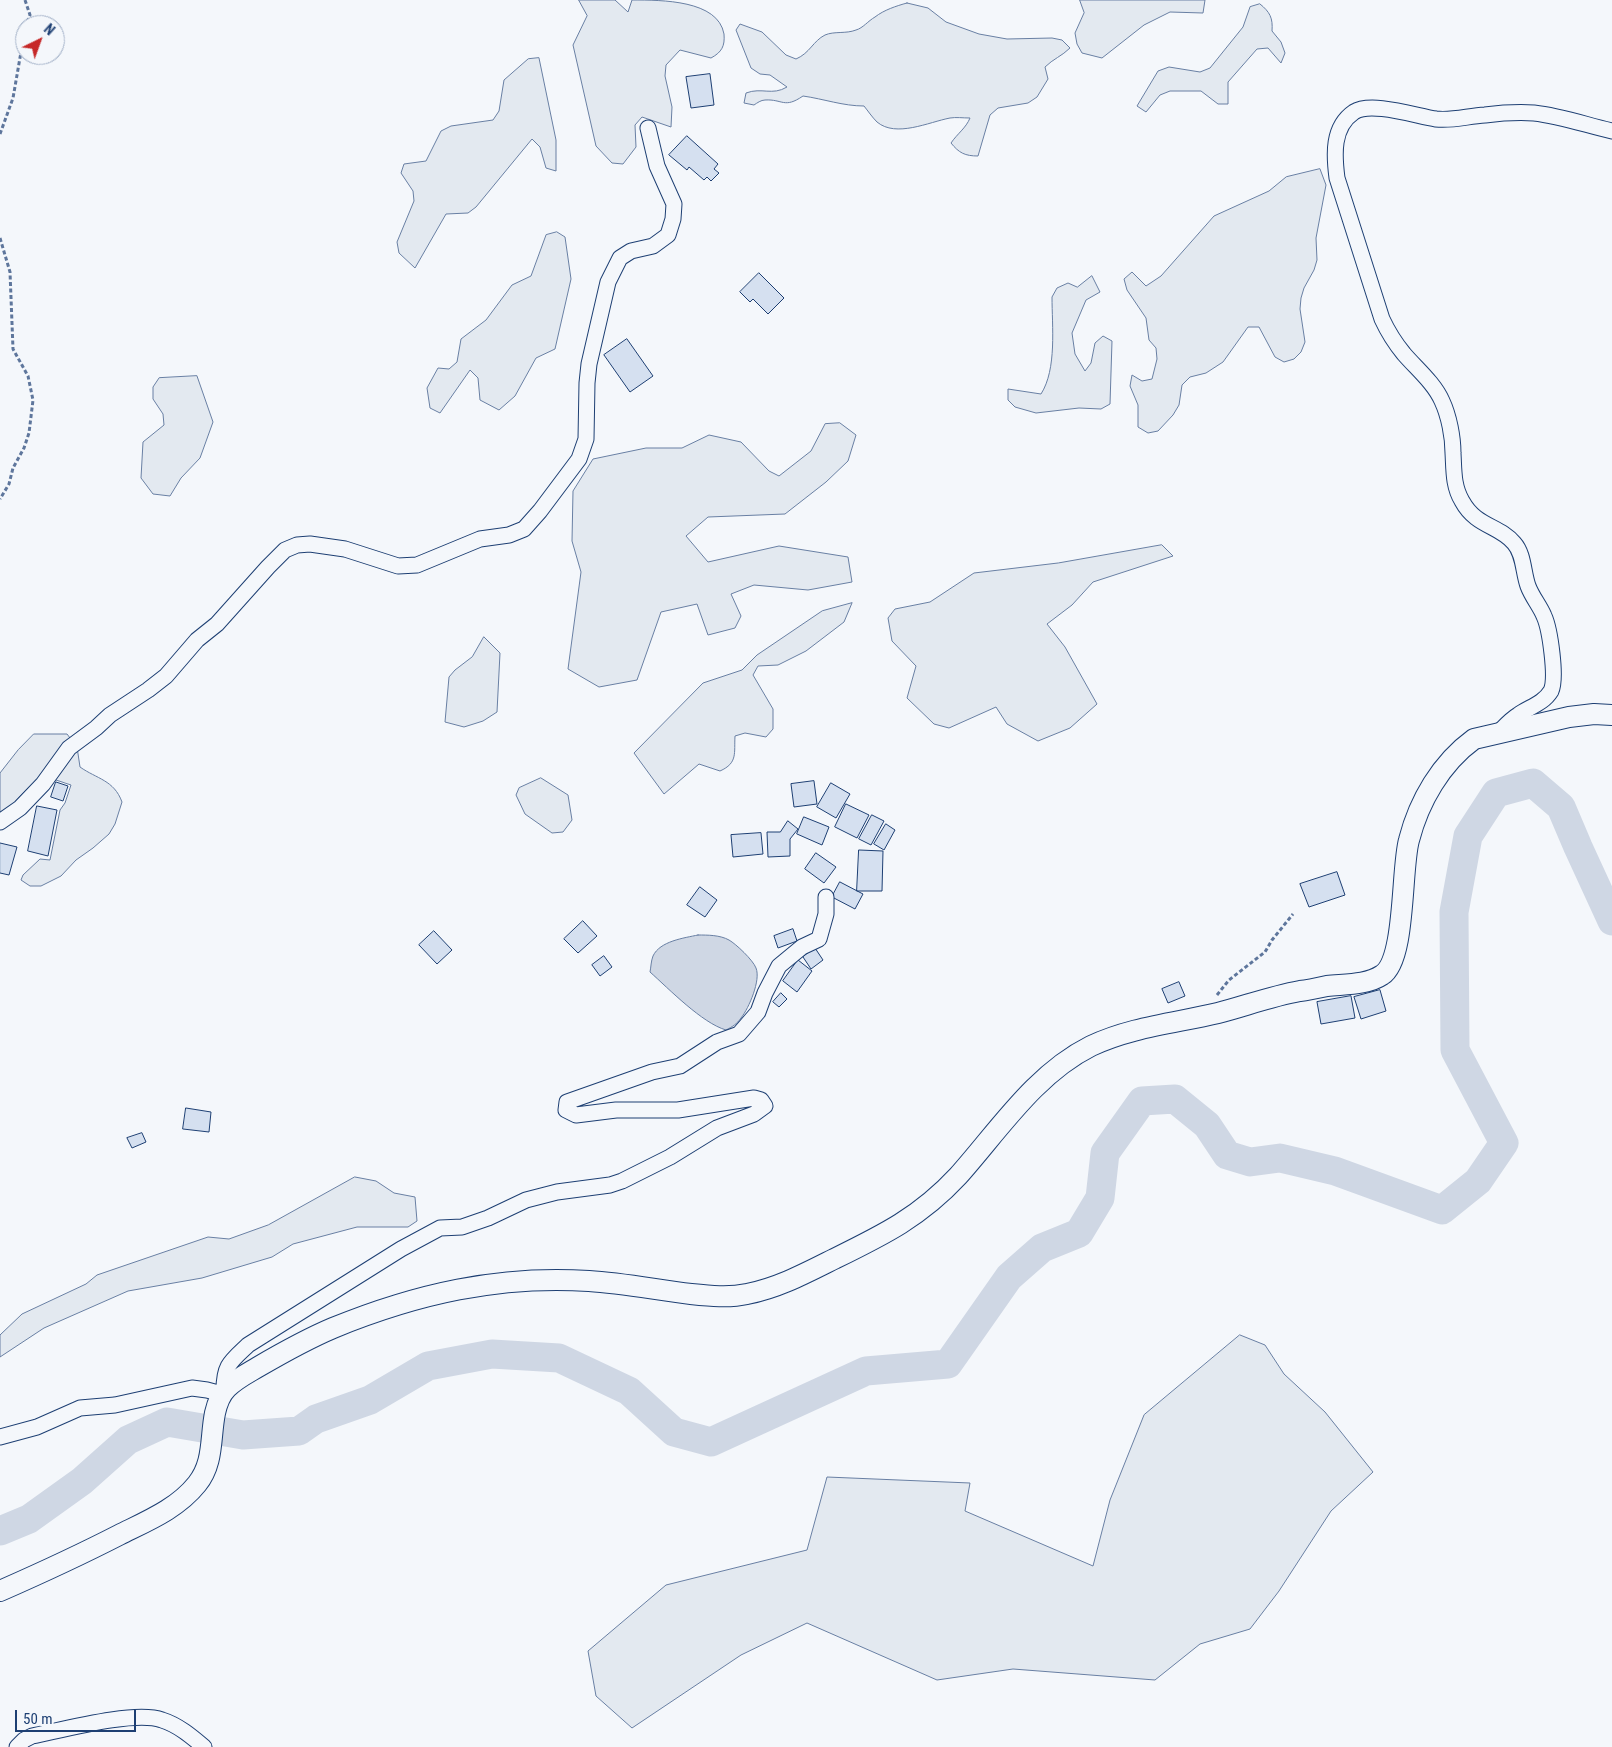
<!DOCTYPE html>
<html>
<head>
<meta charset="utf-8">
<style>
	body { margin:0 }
	#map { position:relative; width:1612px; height:1747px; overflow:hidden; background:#f4f7fb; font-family:"Roboto Condensed",sans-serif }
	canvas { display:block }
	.north { position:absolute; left:15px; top:15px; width:50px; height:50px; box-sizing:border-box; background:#f4f7fb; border:1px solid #9eadc5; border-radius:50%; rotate:42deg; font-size:14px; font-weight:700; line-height:20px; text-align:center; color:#1d3f73 }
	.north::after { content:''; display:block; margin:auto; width:18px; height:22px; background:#c62828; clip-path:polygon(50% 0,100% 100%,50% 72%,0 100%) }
	.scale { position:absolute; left:15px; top:1710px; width:121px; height:22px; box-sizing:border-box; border:2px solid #1d3f73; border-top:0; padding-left:6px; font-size:15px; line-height:18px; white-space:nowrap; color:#1d3f73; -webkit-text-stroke:4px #f4f7fb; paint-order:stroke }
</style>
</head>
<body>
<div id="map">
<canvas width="1612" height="1747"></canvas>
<div class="north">N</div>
<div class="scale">50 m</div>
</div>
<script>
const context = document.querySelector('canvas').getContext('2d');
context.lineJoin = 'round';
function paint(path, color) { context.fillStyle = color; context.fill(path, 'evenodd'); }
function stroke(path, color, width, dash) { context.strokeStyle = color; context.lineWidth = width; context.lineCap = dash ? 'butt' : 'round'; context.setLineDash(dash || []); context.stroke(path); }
const green = new Path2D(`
	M579,0H615L628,12L632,0C662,0 718,0 724,34C725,46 722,52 711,58L680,50L666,65L665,76L672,107L671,127L642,117L635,125L636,147L623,164L612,163L596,146L573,45L587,16Z
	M1080,0H1205L1203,13L1170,12L1144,25L1102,58L1082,53L1077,44L1075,33L1084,13Z
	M907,3L928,8L946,22L979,34L1007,39L1052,38L1062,40L1070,48C1062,56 1053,59 1045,67L1048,79L1037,97L1028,103L998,108L990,115L978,156C965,156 959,153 951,143C957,134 966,128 970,118C963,118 956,117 950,118C929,122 896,138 877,122C872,117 868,111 864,106C843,106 824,99 803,96C784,109 783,99 765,100C761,100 757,103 754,105L744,103L746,93C762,87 772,96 787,87L770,75L760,74L751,68L736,30L740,24L762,32L786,55L796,59C810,53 813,41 825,35C834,31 846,34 856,30C863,28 868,21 875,17C884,10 896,6 907,3Z
	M1260,4C1270,12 1273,18 1272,31L1281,42L1285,53L1281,63L1268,48L1257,49L1228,82V104H1218L1201,91H1170L1160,95L1146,112L1137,106L1158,71L1169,67L1200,72L1210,68L1243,27L1250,7Z
	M539,58L556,140V171L546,168L540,147L532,139L476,207L468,213L446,214L415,268L399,253L397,242L414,201L413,191L401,173L404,164L426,161L441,131L451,126L493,120L499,111L504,80L528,59Z
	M1320,169L1326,185L1316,238L1317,260L1314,270L1304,288L1301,298L1300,309L1305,342L1301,352L1294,359L1284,362L1275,357L1259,327H1248L1223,362L1206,373L1190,377L1182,385L1179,405L1173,415L1158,431L1148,433L1138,427V405L1130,386L1132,375L1142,381L1152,379L1157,359L1156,348L1149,340L1146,318L1127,290L1124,279L1132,272L1146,286L1161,276L1214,216L1269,191L1286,177Z
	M557,232L565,237L571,279L555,349L536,358L515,396L499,410L480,400L478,378L470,370L440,413L430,408L427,388L438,368L449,369L457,362L461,339L486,320L512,285L531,276L546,235Z
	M1092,276L1100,292L1086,300L1072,333L1075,354L1085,371L1091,363L1095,343L1103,336L1112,341L1110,404L1101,409L1079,408L1036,413L1015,407L1008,400V389L1041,394C1057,369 1052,326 1052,297L1057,288L1068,283L1077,287Z
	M197,376L213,422L200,458L181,478L170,496L153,494L141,478L143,442L164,425L163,414L153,399V387L159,378Z
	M840,423L856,435L848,461L826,482L785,514L708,517L686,536L708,562L779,546L848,557L852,582L808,590L754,585L731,594L741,616L735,628L708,635L697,604L661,612L637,680L599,687L568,669L581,572L572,541L573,491L593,459L646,448H682L709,435L741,442L769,471L779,476L811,451L825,424Z
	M1162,545L1173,556L1093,582L1072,605L1047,624L1065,647L1097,704L1070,728L1038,741L1007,724L996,707L949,728L934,724L907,698L916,666L892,641L888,618L895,609L930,602L974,573L1058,563Z
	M852,603L844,622L806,651L778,665L758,666L753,675L773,709V729L766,737L745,733L735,736C734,753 738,763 720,771L699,764L664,794L634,753L703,683L742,670L757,655L822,611Z
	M484,637L500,653L497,712L483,721L464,727L445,722L449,677L455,670L472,657Z
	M34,734H67L77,747L80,767C97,779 114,780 122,802L115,824L109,834L93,848L76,860L61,876L41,886H30L21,880L23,875L40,859L50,860L60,810L65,803L71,785C64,783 58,780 51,779C28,779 13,806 0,821V773L18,750Z
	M541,778L568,795L572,820L563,832L552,833L525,814L516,795L519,788Z
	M355,1177L376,1181L394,1193L415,1197L417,1221L408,1227H357L293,1244L272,1257L202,1278L128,1291L44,1328L0,1357V1335L22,1314L86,1284L97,1275L208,1237L229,1239L268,1225Z
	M1240,1335L1265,1345L1284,1374L1325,1412L1373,1472L1331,1511L1279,1591L1250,1629L1200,1644L1155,1680L1013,1669L937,1680L807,1623L741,1655L632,1728L596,1696L588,1651L666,1585L807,1550L827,1477L970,1483L965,1511L1093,1566L1110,1500L1144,1415Z`);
const water = new Path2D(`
	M698,935C708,935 720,935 729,940C736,944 753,960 756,968C761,980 749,1008 741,1018C737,1024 732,1027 726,1030C702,1023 669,989 650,972C651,967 651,961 653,956C660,941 684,938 698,935Z`);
const river = new Path2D(`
	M0,1531L29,1519L82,1481L128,1440L167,1422L243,1435L299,1431L316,1419L370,1400L428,1366L492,1354L559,1358L629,1391L674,1432L711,1442L866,1371L948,1364L1009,1277L1042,1248L1079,1233L1100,1198L1105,1153L1142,1101L1175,1099L1207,1125L1227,1155L1250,1162L1280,1158L1335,1171L1442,1210L1478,1181L1504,1143L1455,1050L1454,912L1468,836L1496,793L1533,783L1561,807L1578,847L1612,921`);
const building = new Path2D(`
	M710,74L714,105L691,108L686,77Z
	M687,136L718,164L714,169L719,173L711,181L707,177L704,180L689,167L687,170L669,155Z
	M759,273L784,298L768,314L753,299L750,302L740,292Z
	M627,339L653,376L630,392L604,355Z
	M814,781L817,804L794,807L791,784Z
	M56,782L68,786L63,801L51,797Z
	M831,783L850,794L836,818L817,807Z
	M846,804L869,815L857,838L835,827Z
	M37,806L57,810L48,856L28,851Z
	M872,815L884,821L871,845L859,839Z
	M804,817L829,827L822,845L797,834Z
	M788,821L798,829L790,839V856L768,857L767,832H780Z
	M886,824L895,830L884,850L874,844Z
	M761,833L763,854L733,857L731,835Z
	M0,843L17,847L9,875L0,873Z
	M859,850L883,851L882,891H857Z
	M816,853L836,867L824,883L805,869Z
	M1337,872L1345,895L1309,907L1300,884Z
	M840,882L863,894L855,909L832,897Z
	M700,887L717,900L705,917L687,905Z
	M583,921L597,936L578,953L564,939Z
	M793,929L797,941L778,948L774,936Z
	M434,931L452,950L437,964L419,945Z
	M815,948L823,960L811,969L803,957Z
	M604,956L612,967L600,976L592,965Z
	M798,960L812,971L797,992L783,981Z
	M1179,982L1185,996L1168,1003L1162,989Z
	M1380,990L1386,1011L1361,1019L1354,997Z
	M781,993L787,999L779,1007L773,1002Z
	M1351,996L1355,1018L1321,1024L1317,1002Z
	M186,1108L211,1112L209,1132L183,1129Z
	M142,1133L146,1142L132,1148L127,1138Z`);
const path = new Path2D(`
	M25,0L30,15L26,25
	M0,134L13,98L25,29
	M0,238L10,272L13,349L28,376L33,400L29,433L24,448L13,468L9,484L0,499
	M1217,995L1229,980L1265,952L1272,940L1293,914`);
const street = new Path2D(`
	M1498,733C1504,727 1510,720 1518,715C1529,707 1543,704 1551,691C1557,678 1550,629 1544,616C1540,606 1532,597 1528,586C1523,572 1524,554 1514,543C1499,525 1476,527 1462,501C1453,486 1454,470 1453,453C1453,437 1449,416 1442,401C1434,383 1417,369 1404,354C1395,343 1388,332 1382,319L1337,178C1334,155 1332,127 1354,112C1371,101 1416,116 1436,119C1452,121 1468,116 1485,115C1501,113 1518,112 1534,113C1561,116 1586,125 1612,131
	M0,822L20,808L43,784L69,748L96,728L110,715L148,690L166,676L197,640L217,624L268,567L285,550L297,545L310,544L345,549L398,566L417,565L480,539L509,535L524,529L540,511L579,459L586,439L587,383L589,364L608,282L620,258L631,251L653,246L668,235L673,219L674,204L657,166L648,128
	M224,1390C224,1365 230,1362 248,1345L401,1249L440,1228L462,1227L488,1218L526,1200L557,1192L610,1185L622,1181L670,1157L717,1128L754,1114L765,1106L761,1100L754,1098L678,1110H616L576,1115L566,1110L567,1102L652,1072L680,1066L717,1042L739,1034L758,1012L765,993L779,966L802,947L819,939L826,914V897
	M0,1437L37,1427L80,1408L115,1405L192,1388L207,1390L222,1394
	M17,1747L24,1740L32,1736C62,1730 135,1710 162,1720C178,1725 191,1736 204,1747`);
const secondary = new Path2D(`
	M0,1591C41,1573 80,1555 119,1535C147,1521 177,1509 197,1484C214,1463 210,1438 215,1413C217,1404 220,1395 227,1388C236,1379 248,1373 258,1367C282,1353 307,1339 333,1328C416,1294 499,1275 589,1281C623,1283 657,1290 691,1294C710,1296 729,1298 747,1294C778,1288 806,1273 834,1259C883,1235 920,1217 958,1176C999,1130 1035,1074 1091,1046C1131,1027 1176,1023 1218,1013C1245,1006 1272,996 1300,991C1309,990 1318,988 1327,986C1345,984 1367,985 1382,975C1406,960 1401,868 1409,840C1419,801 1441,763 1474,739L1569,717L1594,714L1612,715`);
paint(green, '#e3e9f0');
stroke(green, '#687fa3', 1);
paint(water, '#cfd7e4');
stroke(water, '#687fa3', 1);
stroke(river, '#cfd7e4', 29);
paint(building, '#d5e0f0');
stroke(building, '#1d3f73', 1);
stroke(street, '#1d3f73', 17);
stroke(secondary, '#1d3f73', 22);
stroke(path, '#5e769c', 3, [4, 2.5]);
stroke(street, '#f4f7fb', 15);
stroke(secondary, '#f4f7fb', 20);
</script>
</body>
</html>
